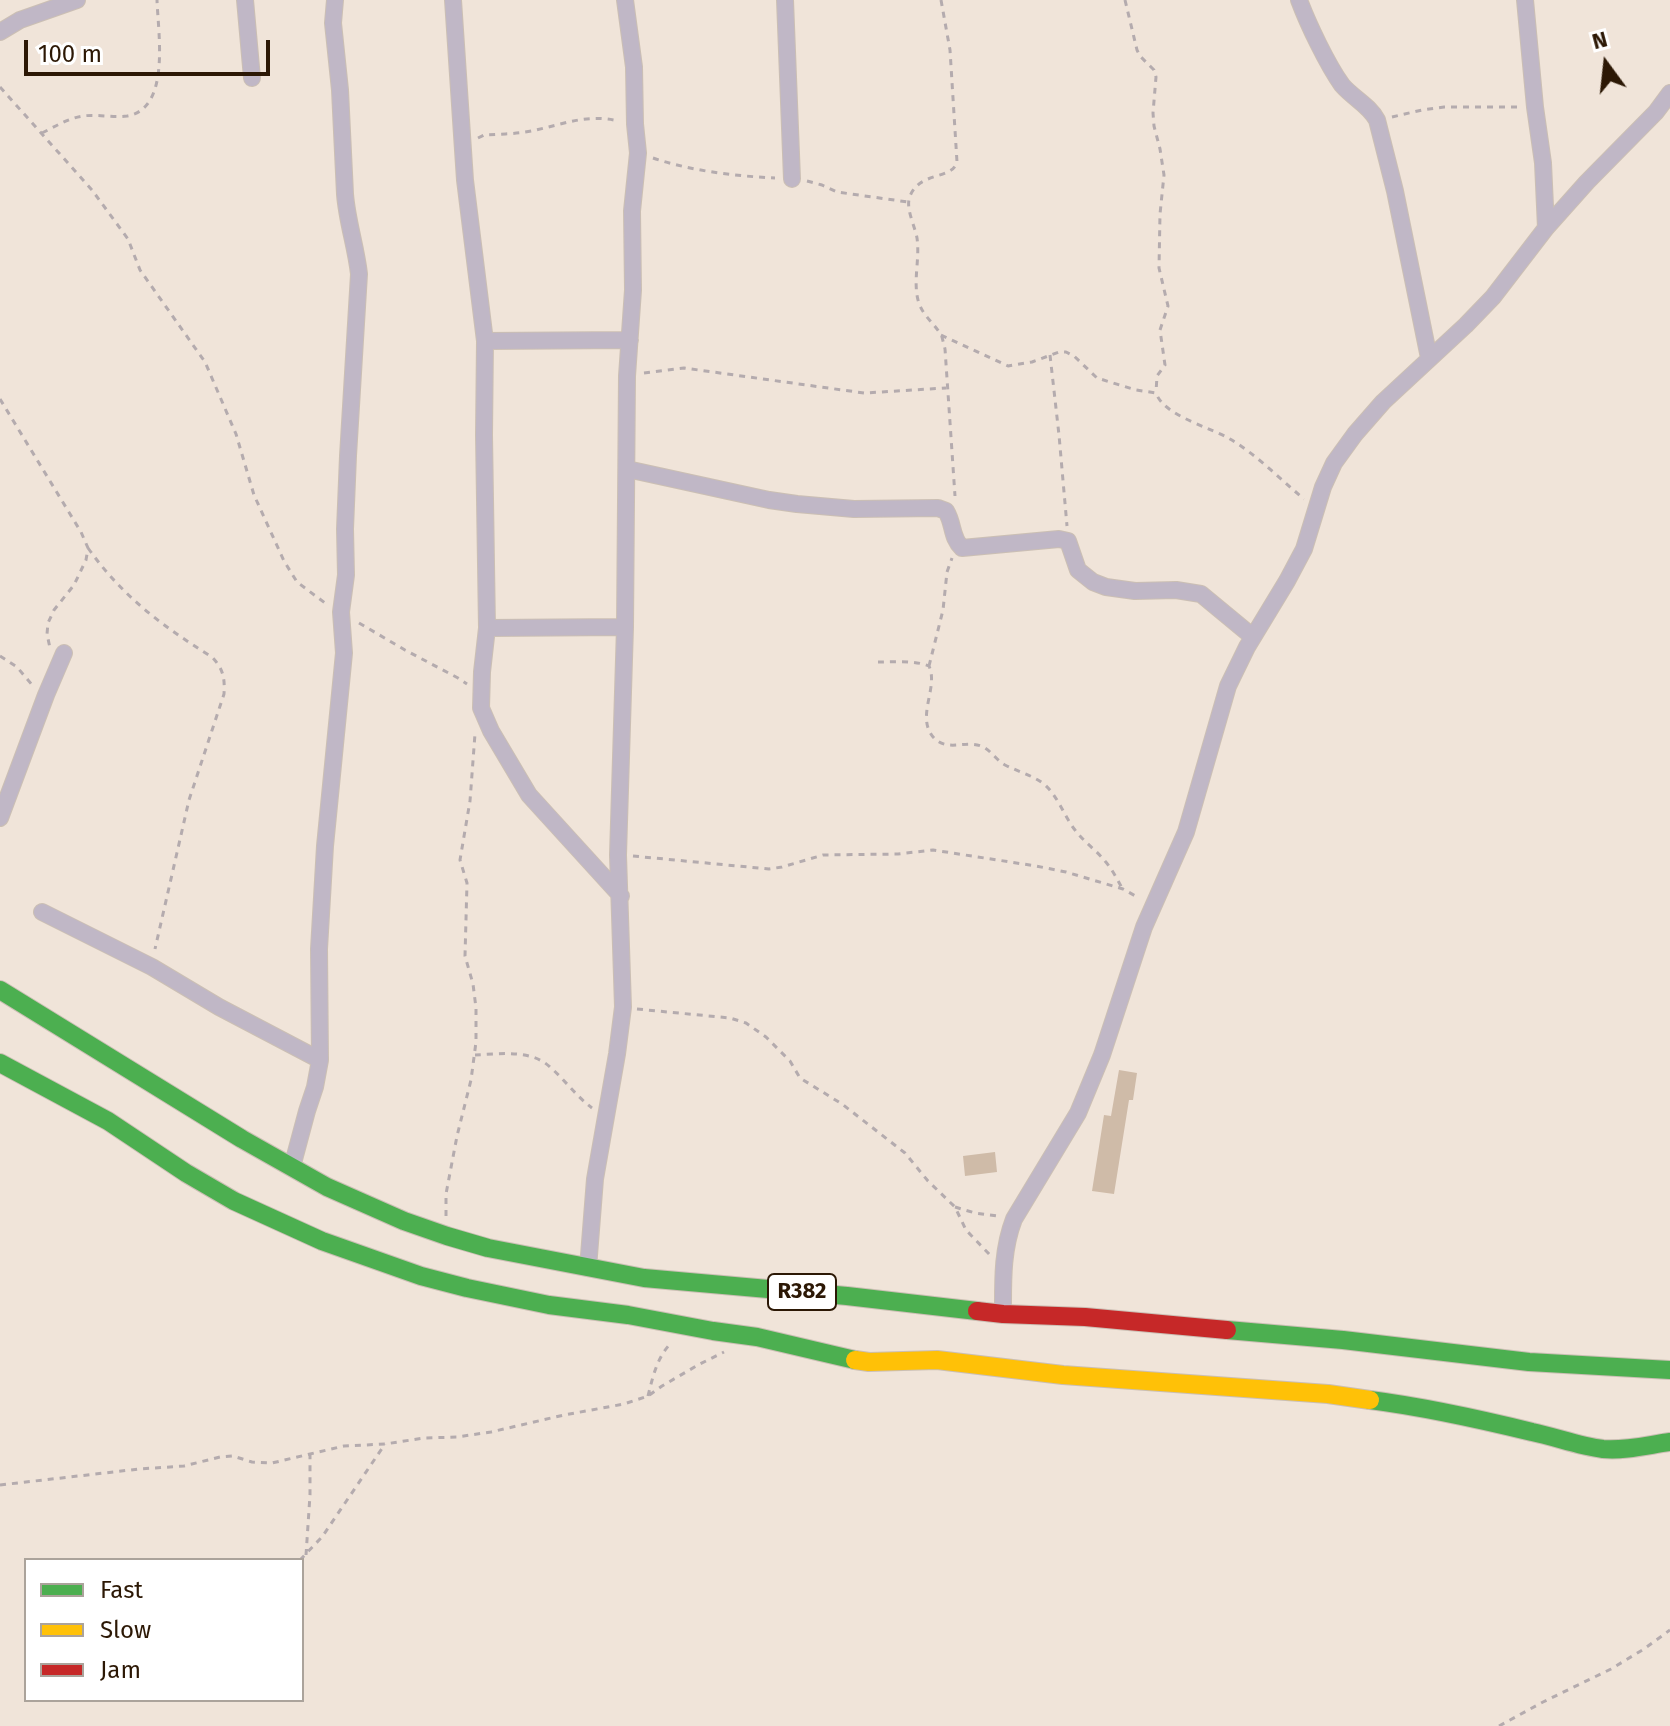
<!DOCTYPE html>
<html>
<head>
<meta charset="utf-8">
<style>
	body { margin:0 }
	#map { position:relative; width:1670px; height:1726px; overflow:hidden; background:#f0e4d9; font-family:"Fira Sans",sans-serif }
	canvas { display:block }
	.legend { position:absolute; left:24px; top:1558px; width:280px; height:144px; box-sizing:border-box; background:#fff; border:2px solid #aba39b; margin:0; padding:10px 14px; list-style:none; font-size:24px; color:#2c1805 }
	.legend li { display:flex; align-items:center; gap:16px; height:40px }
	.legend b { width:40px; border:2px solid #aba39b }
	.north { position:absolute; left:1566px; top:24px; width:80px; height:80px; -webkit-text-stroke:6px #fff; paint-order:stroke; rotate:345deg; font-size:22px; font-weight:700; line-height:32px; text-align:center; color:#2c1805 }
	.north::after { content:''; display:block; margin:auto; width:28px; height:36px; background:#2c1805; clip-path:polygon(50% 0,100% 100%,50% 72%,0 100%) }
	.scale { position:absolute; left:24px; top:40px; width:246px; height:36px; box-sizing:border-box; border:4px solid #2c1805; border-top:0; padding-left:10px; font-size:24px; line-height:28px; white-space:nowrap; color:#2c1805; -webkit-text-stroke:6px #fff; paint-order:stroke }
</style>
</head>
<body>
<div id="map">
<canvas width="1670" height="1726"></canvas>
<ul class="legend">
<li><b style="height:10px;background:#4caf50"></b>Fast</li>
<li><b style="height:10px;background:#ffc107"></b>Slow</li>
<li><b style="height:10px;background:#c62828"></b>Jam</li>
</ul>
<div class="north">N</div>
<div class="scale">100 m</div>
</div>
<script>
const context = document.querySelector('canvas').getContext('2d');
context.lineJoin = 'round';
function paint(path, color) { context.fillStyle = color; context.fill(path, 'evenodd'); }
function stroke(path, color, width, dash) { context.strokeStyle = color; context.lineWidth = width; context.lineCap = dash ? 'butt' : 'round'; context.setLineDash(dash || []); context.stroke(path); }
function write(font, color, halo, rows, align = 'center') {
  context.font = font + ' "Fira Sans",sans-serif'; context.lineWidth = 8; context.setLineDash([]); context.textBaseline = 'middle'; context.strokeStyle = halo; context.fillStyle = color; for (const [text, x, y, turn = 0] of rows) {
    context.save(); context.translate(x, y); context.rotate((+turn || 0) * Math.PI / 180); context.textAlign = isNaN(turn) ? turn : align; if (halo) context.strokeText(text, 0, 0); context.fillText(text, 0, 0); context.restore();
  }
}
const building = new Path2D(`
	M1119,1070L1137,1073L1133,1100H1129L1114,1194L1092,1191L1104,1115L1111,1116Z
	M995,1152L997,1172L965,1176L963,1156Z`);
const path = new Path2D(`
	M941,0L950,50L957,162C952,180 920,171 910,196C905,208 915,226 917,238C920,259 913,280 918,300C922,316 935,323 942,337C943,341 944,345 945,349L955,496
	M1125,0L1137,50L1140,56L1154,70L1156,77L1153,113L1154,126L1160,149L1164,175L1160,214L1159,268L1168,306L1160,330L1165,365L1157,376L1156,392
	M0,87L92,190L128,239L140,270L205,362L236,434L254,495L284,561L297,582L325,603
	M1392,117L1422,110L1444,107H1520
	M42,133C56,126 69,118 83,116C97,114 112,118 127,116C171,109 158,33 157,0
	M478,138L484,135C501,134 520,134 536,130C567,123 587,114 619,121
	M653,158C692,171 734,176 775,178
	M807,181L822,185L837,192L908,202
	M941,335L1008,366L1032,362L1059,352H1066L1074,356L1097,378L1136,390L1156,393C1164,416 1210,427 1230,439C1257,455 1280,479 1304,499
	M1050,355L1059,435L1067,526
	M644,373L684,368L864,393L946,388
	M0,399L81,532L88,548L86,560L74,585L54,610L48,623L47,634L50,648
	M88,548C122,596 162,626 212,657C223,669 225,677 224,694L189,800L155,949
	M359,623L405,650L458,678L467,684
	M0,656L17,667L33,686
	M878,662C895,662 914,660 929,666C939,688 915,717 934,738C948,752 965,740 981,746C991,750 996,760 1005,765C1019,772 1032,775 1044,784C1058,796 1064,816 1075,830C1084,842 1096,850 1105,861C1112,869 1117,879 1122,888
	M929,666L943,610L947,572L952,558
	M633,856L769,869L782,867L823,855L898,854L933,850L1036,866L1066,872L1123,889L1139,898
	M637,1009L730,1018L746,1023L766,1037L790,1061L800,1078L842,1104L905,1153L928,1181L955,1207L966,1230L990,1255
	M475,1055C499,1054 531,1049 550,1067C565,1080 576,1096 592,1108
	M955,1207L975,1213L998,1216
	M446,1216V1194L457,1136L471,1080L476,1042V1008L473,984L465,956L467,883L460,860L470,801L475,734
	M648,1396C653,1376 657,1357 672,1342
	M0,1485L139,1469L184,1466L220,1457L233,1456L252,1462L272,1463L344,1446L385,1444L424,1438L457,1437L491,1432L564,1415L624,1404L648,1396L662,1386L698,1365L724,1352
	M306,1555L310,1495V1455
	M300,1560L322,1537L385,1444
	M1499,1726L1543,1702L1611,1669L1644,1649L1670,1630`);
const street = new Path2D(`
	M245,0L252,78
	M453,0L465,180L485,341L484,435L487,628L482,672L481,708L491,731L529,795L621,896
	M785,0L792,179
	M1299,0C1308,24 1327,64 1342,85C1353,98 1369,105 1377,120L1395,191L1429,358
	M1525,0L1535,107L1543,163L1546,228
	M0,32L20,20L77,0
	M485,341L630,340
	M627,469L769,500L797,504L854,509L938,508L946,511C954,524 951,538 962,548L1059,539L1068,541L1078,570L1093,582L1106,587L1135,591L1176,590L1201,594L1253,637
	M487,628L625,627
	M0,818L46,695L64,653
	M42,912L152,967L219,1007L320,1060
	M292,1167L307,1111L315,1087L320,1060L319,949L325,846L344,653L341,612L346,575L345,529L348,456L359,274C356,247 347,221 345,194L340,90L333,23L335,0
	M588,1268L595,1179L617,1054L623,1007L618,855L625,627L627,376L633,290L632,211L638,153L635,124L634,67L625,0
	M1003,1314C1003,1281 1002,1250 1014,1219L1078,1113L1102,1055L1144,927L1186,832L1228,686L1247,647L1287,581L1304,549L1323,487L1334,463L1355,434L1383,402L1466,325L1493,297L1546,228L1587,182L1656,112L1670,93`);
const fast = new Path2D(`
	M0,990L242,1139L327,1187L404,1221L447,1236L488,1248L644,1278L847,1296L977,1311
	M0,1063L108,1121L186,1173L234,1201L322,1241L421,1276L467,1288L549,1305L628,1315L713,1331L757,1337L855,1360
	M1227,1330L1343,1340L1529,1362L1670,1370
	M1370,1400C1424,1407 1479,1419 1532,1432C1556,1437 1579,1446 1603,1449C1625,1451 1648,1445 1670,1442`);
const slow = new Path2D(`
	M855,1360L869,1362L937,1360L1063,1375L1328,1394L1370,1400`);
const jam = new Path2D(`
	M977,1311L1003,1314L1085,1317L1227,1330`);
const shields = [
	[802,1292,68]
];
const shieldNames = [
	["R382",802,1292]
];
paint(building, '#cfbba8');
stroke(street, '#cbbfb4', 18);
stroke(fast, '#cbbfb4', 20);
stroke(slow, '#cbbfb4', 20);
stroke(jam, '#cbbfb4', 20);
stroke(path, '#b4abae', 3, [6, 6]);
stroke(street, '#c0b7c6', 16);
stroke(fast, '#4caf50', 18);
stroke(slow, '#ffc107', 18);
stroke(jam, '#c62828', 18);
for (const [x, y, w] of shields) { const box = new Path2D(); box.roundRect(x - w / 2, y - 18, w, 36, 6); context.fillStyle = '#fff'; context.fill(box); stroke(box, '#2c1805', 2); }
write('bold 22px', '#2c1805', null, shieldNames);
</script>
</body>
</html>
